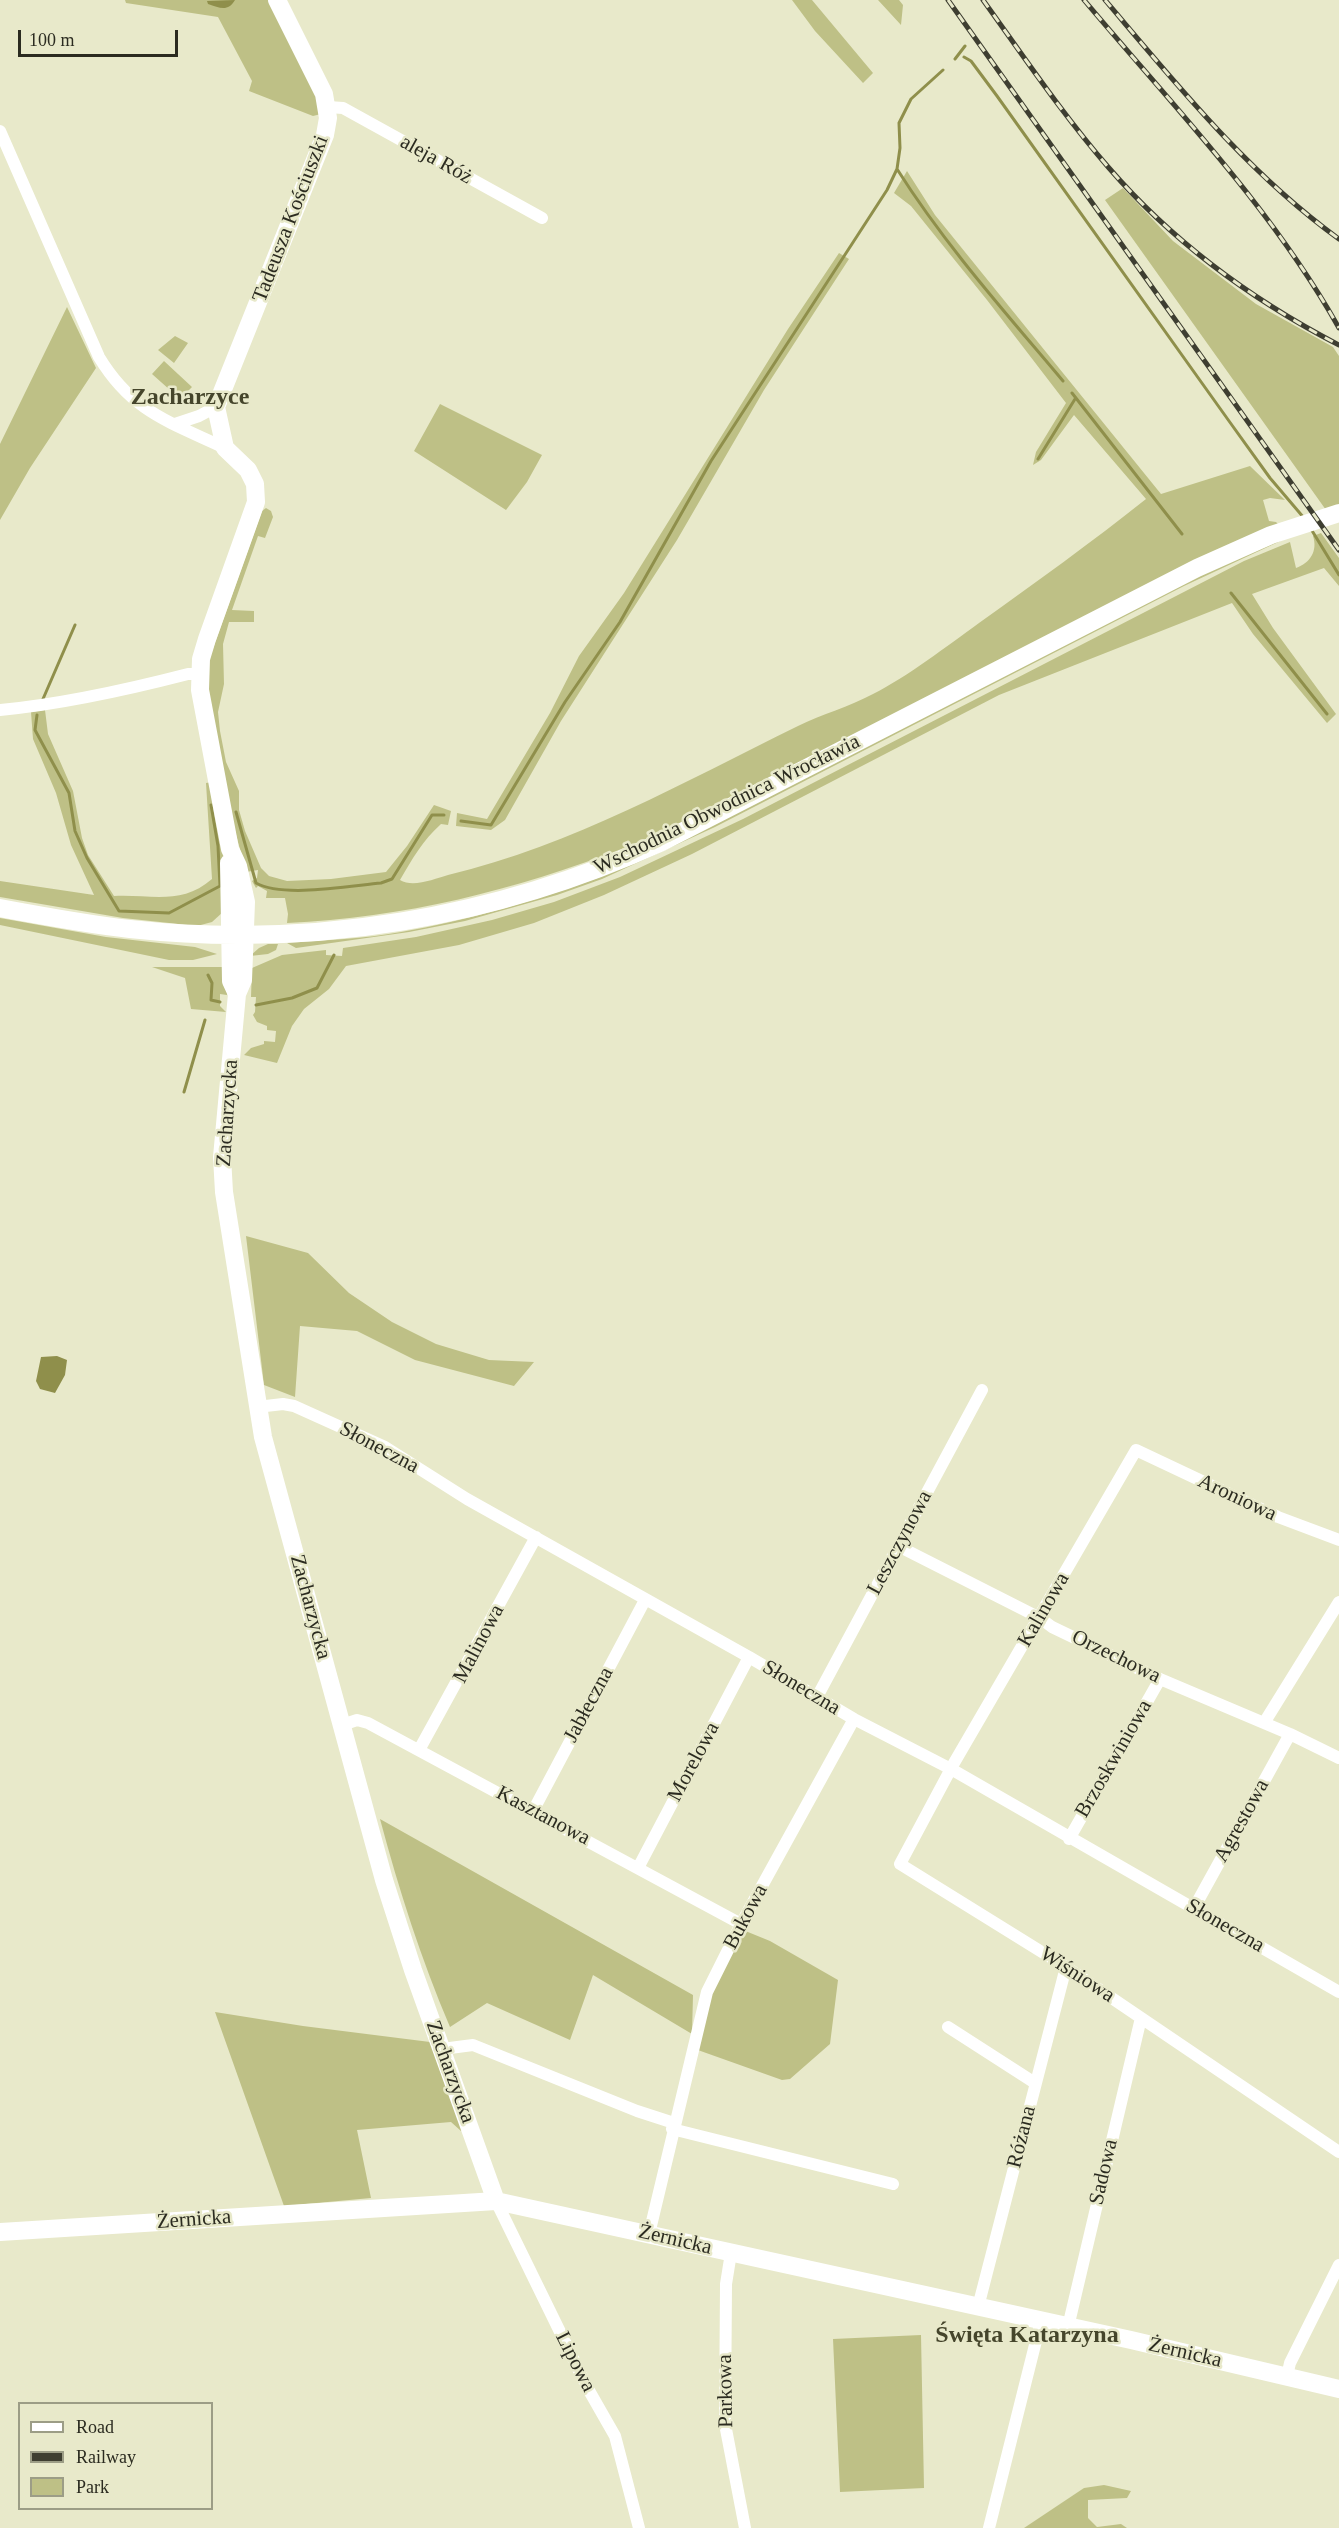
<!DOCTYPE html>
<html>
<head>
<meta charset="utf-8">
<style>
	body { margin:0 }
	#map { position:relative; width:1339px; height:2528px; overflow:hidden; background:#e8e9ca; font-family:"Times New Roman",serif }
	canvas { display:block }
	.legend { position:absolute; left:18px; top:2402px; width:195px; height:108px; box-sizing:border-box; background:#e8e9ca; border:2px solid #9c9d86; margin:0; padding:8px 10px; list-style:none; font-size:18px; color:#2b2b20 }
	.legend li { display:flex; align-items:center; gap:12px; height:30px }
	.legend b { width:30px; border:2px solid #9c9d86 }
	.scale { position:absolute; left:18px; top:30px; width:160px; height:27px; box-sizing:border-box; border:3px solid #2b2b20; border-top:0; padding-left:8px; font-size:18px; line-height:21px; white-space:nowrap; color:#2b2b20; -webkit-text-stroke:4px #e8e9ca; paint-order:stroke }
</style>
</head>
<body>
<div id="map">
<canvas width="1339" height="2528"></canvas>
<ul class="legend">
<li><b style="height:8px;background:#fff"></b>Road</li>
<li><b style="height:8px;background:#3e3e31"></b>Railway</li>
<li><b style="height:16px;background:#bec086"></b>Park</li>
</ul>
<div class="scale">100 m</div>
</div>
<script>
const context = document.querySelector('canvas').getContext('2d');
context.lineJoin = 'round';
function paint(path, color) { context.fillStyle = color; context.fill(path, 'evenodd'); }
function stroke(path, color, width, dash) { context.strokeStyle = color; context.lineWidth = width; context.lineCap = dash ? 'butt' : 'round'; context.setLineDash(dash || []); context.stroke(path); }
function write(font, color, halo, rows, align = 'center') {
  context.font = font + ' "Times New Roman",serif'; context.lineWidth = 5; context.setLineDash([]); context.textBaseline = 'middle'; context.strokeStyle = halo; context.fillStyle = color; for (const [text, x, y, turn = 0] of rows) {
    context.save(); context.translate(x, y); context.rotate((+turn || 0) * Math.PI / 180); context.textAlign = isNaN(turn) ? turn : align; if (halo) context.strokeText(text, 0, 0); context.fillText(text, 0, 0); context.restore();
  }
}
const green = new Path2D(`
	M125,0H268L320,101L321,114L313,116L249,91L252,81L218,17L126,3Z
	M792,0H812L873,73L863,83L815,31Z
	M878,0H899L903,5L901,25Z
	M907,171L935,215L1161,494L1250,466L1285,500L1270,498L1263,500L1269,521L1276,522L1279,525C1148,590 1017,656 887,721C800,764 714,812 624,848C516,890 403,918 287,923L288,914L285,898H266L267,891L258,886L256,888L252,881L257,878L258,870L246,872L230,812L205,671L262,511L266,508L271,511L273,517L265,538L258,536L232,610L254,611V622H229L223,644L224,684L218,712L220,731L226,762L239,791V810L245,831L261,868L269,876L287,881L331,879L386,872L407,846L434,805L451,811L448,825L441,824C423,840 412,859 400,880C413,888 434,879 448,875C573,845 684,782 798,726C822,714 849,707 873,694C907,677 947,646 979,623C1035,583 1092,542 1146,499L1074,415L1041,460L1033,465L1036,452L1066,403L987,300L911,206L894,193Z
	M1123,188L1173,241L1256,304L1333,347L1339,356V506L1326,510L1105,200Z
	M839,253L849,259L764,390L677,540L561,721L505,820L491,830L456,826L457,813L487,819L550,713L579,656L624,593L788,329Z
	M67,307L96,368L30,468L0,520V444Z
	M175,336L188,343L174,363L158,350Z
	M164,361L192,387L180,399L152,374Z
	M440,404L542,455L527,482L506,510L414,451Z
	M1321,533L1339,558V586L1324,568L1252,594L1273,628L1336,714L1327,723L1253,634L1232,603L999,695L692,854L604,895L534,923L459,945L346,966L329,989L304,1009L292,1026L277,1063L244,1055L251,1048L264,1044V1041L275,1042L276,1031L267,1030V1026L257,1022L253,1015L255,1012L256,997H251L252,968L282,955L326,950V955L342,956L343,948L416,937L492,920L554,902L620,877L743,819L1244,561L1290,542L1296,568C1310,563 1318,551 1313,536Z
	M1289,537L1184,586L715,827L602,879L557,895L465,921L409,932L296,948L287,943C325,940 364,939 401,932C469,920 535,901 600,877L1213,569Z
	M45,710L48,734L73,791L82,838L88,855L114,896C150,894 181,906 212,879L206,783L212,782L224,850L223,912L212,922L197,926L123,918L0,897V881L94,895L71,845L56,793L33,739L31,712Z
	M0,918L106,937L195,947L217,954L193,960H169L0,925Z
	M268,944H278L276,950L268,954L250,956L259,948Z
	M152,967H225L227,972V995L220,994V1006L226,1012L191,1009L185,978Z
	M246,1236L308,1253L349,1293L392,1322L436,1344L489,1360L534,1362L514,1386L415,1360L357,1331L300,1326L295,1397L264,1385Z
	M380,1819L693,1995L692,2034L593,1975L570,2040L487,2003L450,2027C421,1959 399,1890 380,1819Z
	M743,1930L770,1941L838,1980L830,2044L790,2079L782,2080L695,2049L713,1988Z
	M215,2012L303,2026L430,2042L464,2129L461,2131L451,2122L357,2130L371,2198L284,2206Z
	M921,2335L924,2488L840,2492L833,2339Z
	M1104,2485L1131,2491L1127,2498L1088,2500V2518L1097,2527L1121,2524L1127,2528H1024L1084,2488Z`);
const water = new Path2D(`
	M235,0C228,12 220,8 208,4L207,1Z
	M57,1356L67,1360L65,1375L55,1393L40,1389L36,1381L41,1357Z`);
const stream = new Path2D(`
	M964,57L971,61L997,96L1229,421L1270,478L1304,518
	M955,59L965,46
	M897,169C945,245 1005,312 1063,381
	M1072,393L1182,534
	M1038,459L1075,399
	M1311,529L1339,575
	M1231,593L1327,714
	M43,699L75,625
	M37,715L35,730L69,793L75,831L87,858L119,911L169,913L220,886L218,846L211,805
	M236,812L256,883C283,898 349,886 381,883L392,879L432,815H444
	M461,821L491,825L565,702L620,622L711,461L887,190L897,169L900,148L899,123L911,99L943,70
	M208,975L212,983L211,1000L220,1002
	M256,1005L292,998L317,988L334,955
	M184,1092L205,1020`);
const street = new Path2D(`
	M328,107L343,108L542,218
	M0,131L99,357C132,412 170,422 225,448
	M175,424L199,416L216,407
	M0,710C64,704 126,690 188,674H200
	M257,1407L283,1404L294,1406L385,1447L467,1499L749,1657L854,1719L951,1769L1339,1992
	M1339,1540L1278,1517L1136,1450L954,1763L900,1864L1066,1967L1339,2152
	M898,1546L1040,1618L1052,1627L1160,1679L1290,1734L1339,1758
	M817,1697L982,1390
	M1264,1723L1339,1602
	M342,1725L357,1720L368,1723L741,1924
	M419,1750L536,1537
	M533,1811L645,1600
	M1069,1839L1160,1679
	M638,1868L749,1657
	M1194,1908L1290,1734
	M948,2027L1035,2083
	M442,2049L473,2045L637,2111L674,2123
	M672,2129L893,2184
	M496,2201L587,2387L615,2436L639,2528
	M649,2234L707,1992L741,1924L854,1719
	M731,2253L726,2284L725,2424L745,2528
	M978,2307L1066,1967
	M1068,2327L1141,2018
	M1287,2376L1290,2363L1339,2265
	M989,2528L1041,2321`);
const secondary = new Path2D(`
	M277,0L324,94L328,118L325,135L216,407L225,448L248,470L255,484L256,502L207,639L201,659L200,690L230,849L238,866L246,902L243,980L237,994L222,1157L224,1192L263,1437L384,1880L413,1970L496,2201
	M229,863L231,981L237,994
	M0,908C43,916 86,924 130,929C313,949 495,918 662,842L1197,568L1271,535L1339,513
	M0,2232L496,2201L1131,2340L1339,2389`);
const rail = new Path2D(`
	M948,0L1339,550
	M983,0C1024,57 1063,115 1109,168C1173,242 1252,300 1339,345
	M1084,0C1173,106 1271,207 1339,328
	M1105,0C1178,86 1248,173 1339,239`);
const streetNames = [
	["aleja Róż",436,160,29],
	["Tadeusza Kościuszki",291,219,-69],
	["Wschodnia Obwodnica Wrocławia",727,805,-26],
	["Zacharzycka",228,1113,-86],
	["Słoneczna",379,1448,28],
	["Aroniowa",1237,1498,25],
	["Leszczynowa",900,1543,-62],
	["Zacharzycka",310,1607,75],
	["Kalinowa",1044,1610,-60],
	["Malinowa",479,1644,-62],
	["Orzechowa",1116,1657,26],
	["Słoneczna",801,1688,31],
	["Jabłeczna",589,1705,-62],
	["Brzoskwiniowa",1114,1759,-60],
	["Morelowa",694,1762,-62],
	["Kasztanowa",543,1816,28],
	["Agrestowa",1242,1821,-61],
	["Bukowa",746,1917,-62],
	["Słoneczna",1225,1926,30],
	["Wiśniowa",1077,1975,33],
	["Zacharzycka",450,2072,70],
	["Różana",1022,2137,-76],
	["Sadowa",1104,2172,-77],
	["Żernicka",194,2220,-4],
	["Żernicka",675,2240,13],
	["Żernicka",1185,2353,13],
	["Lipowa",575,2362,63],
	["Parkowa",726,2391,-91]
];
const quarterNames = [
	["Zacharzyce",190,398],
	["Święta Katarzyna",1027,2336]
];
paint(green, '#bec086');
paint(water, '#8f8f4b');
stroke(stream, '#8f8f4b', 3);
stroke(street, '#fff', 12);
stroke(secondary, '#fff', 18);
stroke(rail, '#3e3e31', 5);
stroke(rail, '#e8e9ca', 3, [9]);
write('21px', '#2b2b20', '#e8e9ca', streetNames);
write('bold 24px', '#45452b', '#e8e9ca', quarterNames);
</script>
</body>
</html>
